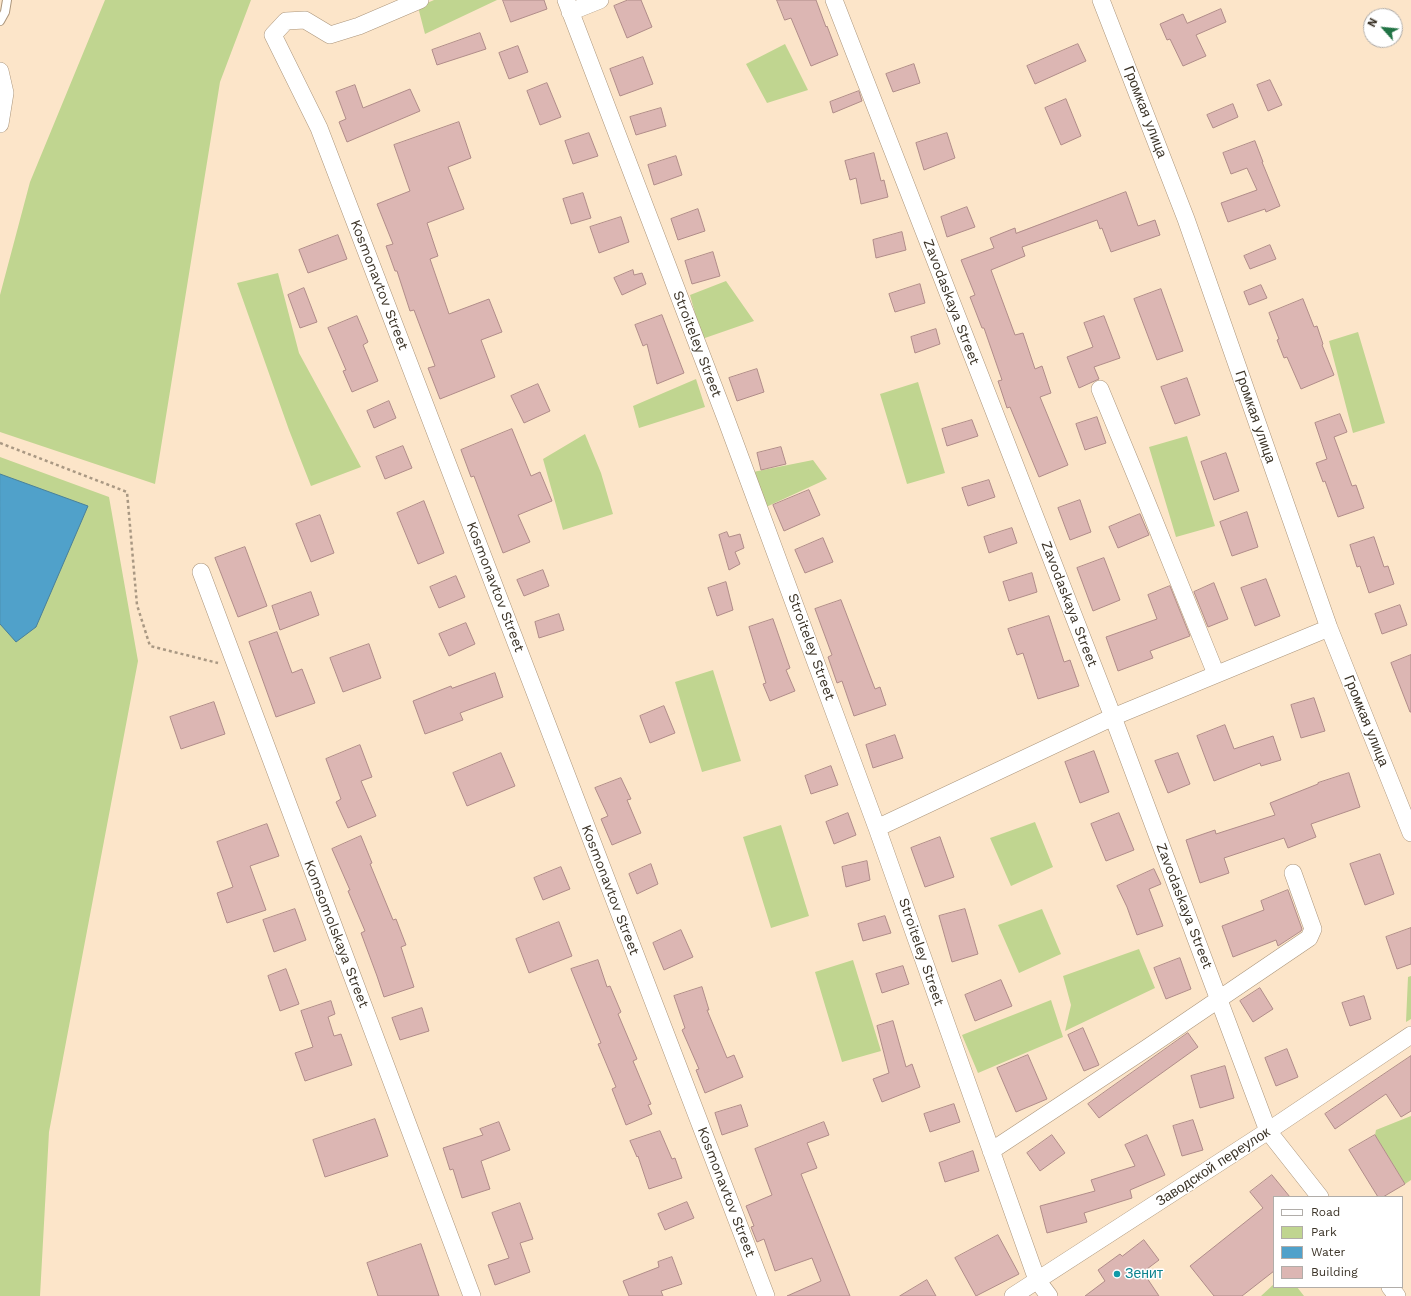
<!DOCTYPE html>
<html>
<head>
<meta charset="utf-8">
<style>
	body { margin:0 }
	#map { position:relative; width:1411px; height:1296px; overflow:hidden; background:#fce5c9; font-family:"Work Sans",sans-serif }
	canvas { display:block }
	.legend { position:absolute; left:1273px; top:1196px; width:130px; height:92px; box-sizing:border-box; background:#fff; border:1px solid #b1ada9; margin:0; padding:5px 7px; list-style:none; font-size:12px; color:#3b3327 }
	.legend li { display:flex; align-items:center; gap:8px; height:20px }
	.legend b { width:20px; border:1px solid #b1ada9 }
	.north { position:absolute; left:1363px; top:8px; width:40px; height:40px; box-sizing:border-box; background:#fff; border:1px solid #b1ada9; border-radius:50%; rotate:297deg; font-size:11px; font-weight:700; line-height:16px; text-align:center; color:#3b3327 }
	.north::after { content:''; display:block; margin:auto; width:14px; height:18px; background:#217345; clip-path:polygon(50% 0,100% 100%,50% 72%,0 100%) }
</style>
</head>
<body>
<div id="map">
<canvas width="1411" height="1296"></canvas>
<ul class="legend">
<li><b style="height:5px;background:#fff"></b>Road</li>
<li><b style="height:11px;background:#c0d590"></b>Park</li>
<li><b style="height:11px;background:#50a1ca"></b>Water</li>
<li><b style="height:11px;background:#dcb6b3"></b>Building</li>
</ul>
<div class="north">N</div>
</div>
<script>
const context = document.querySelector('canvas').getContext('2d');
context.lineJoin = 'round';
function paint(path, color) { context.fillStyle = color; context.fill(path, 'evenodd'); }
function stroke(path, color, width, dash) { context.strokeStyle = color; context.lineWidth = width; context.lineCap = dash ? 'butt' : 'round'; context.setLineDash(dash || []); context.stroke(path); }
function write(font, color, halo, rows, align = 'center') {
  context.font = font + ' "Work Sans",sans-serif'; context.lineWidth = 3; context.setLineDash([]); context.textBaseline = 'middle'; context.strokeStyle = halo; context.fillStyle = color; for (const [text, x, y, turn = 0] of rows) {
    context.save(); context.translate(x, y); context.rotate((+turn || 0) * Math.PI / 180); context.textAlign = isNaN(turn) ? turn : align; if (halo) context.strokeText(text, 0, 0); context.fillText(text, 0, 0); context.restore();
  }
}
const green = new Path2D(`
	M105,0H251L220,82L155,484L0,432V295L30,182Z
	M434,0H497L425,34L418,7Z
	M785,44L808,90L767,103L746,64Z
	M278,273L299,353L361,467L311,486L289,430L237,283Z
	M726,281L754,321L702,339L690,295Z
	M1358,332L1385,423L1353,433L1329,341Z
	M696,379L705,407L639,428L633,406Z
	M918,382L945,473L907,484L880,394Z
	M585,434L601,473L613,514L563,530L543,459Z
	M1187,436L1215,526L1176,537L1149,447Z
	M0,457L109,497L138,661L49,1132L40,1296H0Z
	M813,460L827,479L766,507L753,472Z
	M713,670L741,761L702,772L675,682Z
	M1035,822L1053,867L1011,886L990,838Z
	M781,825L809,916L771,928L743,837Z
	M1042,909L1061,954L1019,973L998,925Z
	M1139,949L1155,988L1065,1031L1071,1005L1063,976Z
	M853,960L881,1051L842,1062L815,972Z
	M1411,976V1019L1406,1022L1408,977Z
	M1051,1000L1063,1037L978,1073L962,1035Z
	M1411,1116V1180L1405,1184L1375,1135L1376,1130Z
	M1274,1284V1287H1297L1304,1296H1261Z`);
const water = new Path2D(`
	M0,474L88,506L36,627L16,642L0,624Z`);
const building = new Path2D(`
	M503,0H544L547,9L511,22Z
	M628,0H641L652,27L627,38L614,6Z
	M777,0H816L826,27L827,26L838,55L811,66L791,18L785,20Z
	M1221,9L1226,22L1196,35L1206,56L1183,66L1170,39L1167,40L1160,24L1183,14L1187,23Z
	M480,33L486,49L437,65L432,50Z
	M1078,44L1086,61L1035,84L1027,66Z
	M518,46L528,72L509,79L499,53Z
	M643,57L653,84L620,96L610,69Z
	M914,64L920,83L893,92L886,74Z
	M1270,80L1282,105L1268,111L1257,85Z
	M547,83L561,117L540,125L527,91Z
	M355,85L363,108L410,89L420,111L347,142L339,122L346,119L336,92Z
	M859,91L862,101L833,113L830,102Z
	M1066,99L1081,136L1061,145L1045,108Z
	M1233,104L1238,117L1213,128L1207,115Z
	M661,108L666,126L636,135L630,117Z
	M459,122L471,158L448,167L464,209L427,223L438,256L430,259L449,314L489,299L502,332L481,340L495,377L440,399L428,368L435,366L414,310L410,311L397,271H395L386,246L393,244L377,204L410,191L394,145Z
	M589,133L598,156L573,164L565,141Z
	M947,133L955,158L924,170L916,143Z
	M1255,141L1263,162H1262L1280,206L1266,212L1265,209L1228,222L1221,203L1257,190L1247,168L1231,174L1223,153Z
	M874,153L881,181L884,180L888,197L861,204L856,178L850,180L845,161Z
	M676,156L682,175L654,185L648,165Z
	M1126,192L1138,226L1155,220L1160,235L1111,252L1102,228L1100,229L1097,220L1022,247L1025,256L991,270L1015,335L1023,333L1035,369L1042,366L1051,393L1040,397L1068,465L1039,477L1010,407L1007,408L998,381L1002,380L984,328H982L970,297L975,295L961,260L994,248L990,238L1015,228L1016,233Z
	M583,193L591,218L571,224L563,199Z
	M967,207L975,227L947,237L941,217Z
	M698,209L705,231L678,240L671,219Z
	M621,217L629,242L599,253L590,227Z
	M902,232L906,250L876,258L873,240Z
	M338,235L347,259L308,273L299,250Z
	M1270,245L1276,259L1250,269L1244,256Z
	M713,252L720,276L692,284L685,261Z
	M633,270L634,275L642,273L646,284L622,295L614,278Z
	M920,284L925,303L895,312L889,294Z
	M1261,285L1267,298L1249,305L1244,292Z
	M304,288L317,322L300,328L288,295Z
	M1161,289L1183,351L1157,360L1134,299Z
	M1303,299L1314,327L1317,326L1323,344L1322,345L1334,375L1301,389L1287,357L1284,358L1277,340L1279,339L1269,313Z
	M662,315L684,373L657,384L647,344L643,346L635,325Z
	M357,316L368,342L363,345L378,381L352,392L343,371L346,370L328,328Z
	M1104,316L1120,358L1094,367L1099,379L1079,388L1067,357L1093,347L1084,323Z
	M936,329L940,344L915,353L911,337Z
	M757,369L764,392L737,401L729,378Z
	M1187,378L1200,415L1175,424L1161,387Z
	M538,384L550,411L524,423L511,396Z
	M389,401L396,418L374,428L367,411Z
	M1340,414L1347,432L1334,437L1352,486L1356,485L1364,508L1338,517L1325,481L1323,482L1316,463L1327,459L1315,423Z
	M1097,417L1106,443L1085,450L1076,424Z
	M972,420L978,436L947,446L942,429Z
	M512,429L531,476L540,472L552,501L518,515L530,542L503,553L474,476L471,477L461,450Z
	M403,446L412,468L385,479L376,457Z
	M781,447L786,464L761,470L757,453Z
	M1226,453L1239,491L1214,500L1201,462Z
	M989,480L995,497L968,506L962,488Z
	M809,490L820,515L784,531L773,505Z
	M1080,500L1091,532L1070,540L1058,508Z
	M424,501L444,553L418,564L397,513Z
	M1247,512L1258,547L1232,556L1220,522Z
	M1140,514L1149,535L1118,548L1109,527Z
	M320,515L334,553L311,562L296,524Z
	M1012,528L1017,543L989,553L984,537Z
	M727,532L729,537L740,534L744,548L735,552L740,564L729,570L719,535Z
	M1374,537L1384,567L1388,566L1394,584L1369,593L1360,566L1357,567L1350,545Z
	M823,538L833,562L805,573L795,550Z
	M245,547L267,606L238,617L215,558Z
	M1104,558L1120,600L1093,611L1077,568Z
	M543,570L549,586L524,596L517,580Z
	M1032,573L1037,592L1009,601L1003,582Z
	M456,576L465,597L439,608L430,587Z
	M1266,579L1280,616L1255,626L1241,588Z
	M726,582L733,610L717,616L708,588Z
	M1214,583L1228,619L1208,627L1194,592Z
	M1170,586L1190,636L1150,651L1153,658L1118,671L1106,637L1157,619L1148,595Z
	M311,592L319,615L280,630L272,606Z
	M841,600L875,689L880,687L886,705L854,716L842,681L837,683L828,657L832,655L815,609Z
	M1400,605L1407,625L1382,634L1375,614Z
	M559,614L564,630L539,638L535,622Z
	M1049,616L1064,662L1070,660L1079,686L1038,699L1023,653L1017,655L1008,629Z
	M773,619L790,668L786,670L795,691L770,701L763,684L766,683L749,627Z
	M466,623L475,644L449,656L439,634Z
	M277,632L292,673L302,669L315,703L276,717L249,642Z
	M369,644L381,678L343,692L330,658Z
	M1411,655V712H1410L1391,663Z
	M495,673L503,697L460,713L463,720L425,734L413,701L451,686L452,688Z
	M1314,698L1325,731L1301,738L1291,705Z
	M214,702L225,734L181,749L170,717Z
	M664,706L675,733L650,743L640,716Z
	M1225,725L1234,749L1273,736L1281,760L1261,766L1260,763L1214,781L1197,736Z
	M895,735L903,758L873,768L866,745Z
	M360,745L372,777L361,781L376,816L348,828L336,802L341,799L326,759Z
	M1094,751L1109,792L1080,803L1065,762Z
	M501,753L515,786L467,806L453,773Z
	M1178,753L1190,784L1168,793L1155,761Z
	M831,766L838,785L811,794L805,776Z
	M1349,773L1360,807L1311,824L1316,837L1288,848L1284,838L1224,858L1229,873L1200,883L1186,840L1215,830L1216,834L1275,815L1270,803L1318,784V783Z
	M621,778L631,799L627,800L641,833L612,845L601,819L608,816L595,788Z
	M848,813L856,835L834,844L826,822Z
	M1119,813L1134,850L1106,861L1091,824Z
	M267,824L279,856L250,866L266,910L227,923L217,893L233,887L217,842Z
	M361,836L372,863L370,864L393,920L396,919L406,945L401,947L414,987L384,997L377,976L361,933L365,931L348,891L350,890L332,849Z
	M940,837L954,877L925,887L911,848Z
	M1380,854L1394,894L1365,905L1350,864Z
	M867,861L870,880L846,887L842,867Z
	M651,864L658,884L637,894L629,874Z
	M561,867L570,889L543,900L534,878Z
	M1154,869L1161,884L1149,889L1163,926L1137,935L1127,907L1117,886Z
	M1288,890L1302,929L1301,931L1278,946L1276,940L1233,957L1222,926L1264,910L1261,901Z
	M295,909L306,940L274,952L263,920Z
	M965,909L978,954L952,962L939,916Z
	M885,916L891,933L863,941L858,924Z
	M559,922L572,956L529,973L516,939Z
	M1411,928V964L1397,969L1386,937Z
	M681,930L693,957L664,970L653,943Z
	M1180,958L1191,989L1166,999L1154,968Z
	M598,960L607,987L610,986L621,1012L618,1014L637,1059L633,1061L651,1104L648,1105L652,1114L626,1125L612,1089L616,1087L598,1044L601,1043L571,969Z
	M903,966L909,984L882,993L876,974Z
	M286,969L299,1004L280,1011L268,976Z
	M1001,980L1012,1006L975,1021L965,995Z
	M702,987L709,1010H707L727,1058L734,1055L743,1077L705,1093L696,1070L699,1069L682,1030L685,1028L674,996Z
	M1260,988L1273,1009L1253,1022L1240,1001Z
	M1364,996L1371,1019L1350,1026L1342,1003Z
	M331,1001L335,1014L328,1017L334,1036L341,1034L352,1065L305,1081L295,1053L313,1047L301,1011Z
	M422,1008L429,1031L400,1040L392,1018Z
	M893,1021L906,1067L912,1064L920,1087L882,1102L873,1079L889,1073L877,1026Z
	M1083,1028L1099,1065L1084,1071L1068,1035Z
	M1188,1033L1198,1047L1099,1118L1088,1104Z
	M1287,1049L1298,1077L1276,1086L1265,1058Z
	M1028,1055L1047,1099L1016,1112L997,1068Z
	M1411,1056V1111L1401,1117L1386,1094L1335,1129L1325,1114Z
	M1225,1066L1234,1098L1200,1108L1191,1076Z
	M954,1104L960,1122L930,1132L924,1114Z
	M741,1105L748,1126L722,1135L715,1113Z
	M375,1119L388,1156L325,1177L313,1140Z
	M1193,1120L1203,1150L1182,1156L1173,1126Z
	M499,1122L510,1150L481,1161L490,1189L462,1198L453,1169L450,1170L443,1148L483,1135L480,1129Z
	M824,1122L829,1135L807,1143L817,1168L801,1174L850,1296H787L821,1281L812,1258L775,1271L764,1239L757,1242L751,1227L754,1226L746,1206L772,1195L755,1149Z
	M660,1131L672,1159L675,1158L682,1178L649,1189L638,1156L637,1157L630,1141Z
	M1052,1135L1065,1153L1040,1171L1027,1153Z
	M1147,1135L1165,1175L1130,1190L1132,1198L1084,1213L1087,1222L1047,1233L1040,1206L1095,1191L1091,1180L1135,1166L1125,1145Z
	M1375,1135L1405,1184L1383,1197H1378L1349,1150Z
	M973,1151L979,1171L945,1182L939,1163Z
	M1272,1175L1290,1197H1274V1271L1242,1296H1214L1190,1266L1263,1208L1250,1192Z
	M687,1202L694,1218L665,1230L658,1214Z
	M520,1203L533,1239L520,1243L530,1272L495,1285L488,1265L509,1258L492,1213Z
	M998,1235L1019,1274L976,1296L955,1258Z
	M1144,1240L1159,1260L1143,1272L1159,1296H1085L1105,1281L1098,1270L1120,1254L1122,1256Z
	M421,1244L439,1296H378L367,1263Z
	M672,1257L682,1284L661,1291L663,1296H629L623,1281L659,1267L658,1262Z
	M927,1280L936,1296H900Z`);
const path = new Path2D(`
	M0,443L127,492L137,605L150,646L218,663`);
const service = new Path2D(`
	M0,21L5,12L7,0`);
const minor = new Path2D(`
	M420,0L359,26L330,35L305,20L286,21L273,35L319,128L766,1296
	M566,0L726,419L877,828L1037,1280L1049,1296
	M834,0L1113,717L1268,1131L1320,1197
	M1101,0L1186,219L1329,628L1411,833
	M570,12L600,0
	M0,71L5,93L0,124
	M1100,389L1145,498L1216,674
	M201,572L472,1296
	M877,828L1113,717L1329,628
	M991,1151L1147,1048L1309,938L1313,929L1293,873
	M1390,1287L1397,1296
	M1013,1296L1268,1131L1411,1035`);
const markers = [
	[1117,1274,4,"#0f9aa8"]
];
const streetNames = [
	["Громкая улица",1145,112,69],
	["Kosmonavtov Street",379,285,69],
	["Zavodaskaya Street",951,302,69],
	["Stroiteley Street",697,344,69],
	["Громкая улица",1255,417,71],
	["Kosmonavtov Street",495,587,69],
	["Zavodaskaya Street",1069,604,69],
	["Stroiteley Street",811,647,70],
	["Громкая улица",1366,721,68],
	["Kosmonavtov Street",610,890,69],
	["Zavodaskaya Street",1184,906,69],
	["Komsomolskaya Street",336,934,69],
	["Stroiteley Street",921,952,71],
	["Заводской переулок",1213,1167,-33],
	["Kosmonavtov Street",726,1192,69]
];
const cultureNames = [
	["Зенит",1125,1274]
];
paint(green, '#c0d590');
paint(water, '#50a1ca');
stroke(water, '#4a8099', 1);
paint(building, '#dcb6b3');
stroke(building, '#b08c89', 1);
stroke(service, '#ab957b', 10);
stroke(minor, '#ab957b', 18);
stroke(path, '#a99883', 2.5, [3, 3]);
stroke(service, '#fff', 8);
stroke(minor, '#fff', 17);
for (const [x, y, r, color] of markers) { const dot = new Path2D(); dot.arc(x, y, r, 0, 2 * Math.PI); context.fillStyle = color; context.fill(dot); stroke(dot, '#fff', 1.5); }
write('14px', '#3b3327', '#fff', streetNames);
write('14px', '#0d838f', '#fff', cultureNames, 'left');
</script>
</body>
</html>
